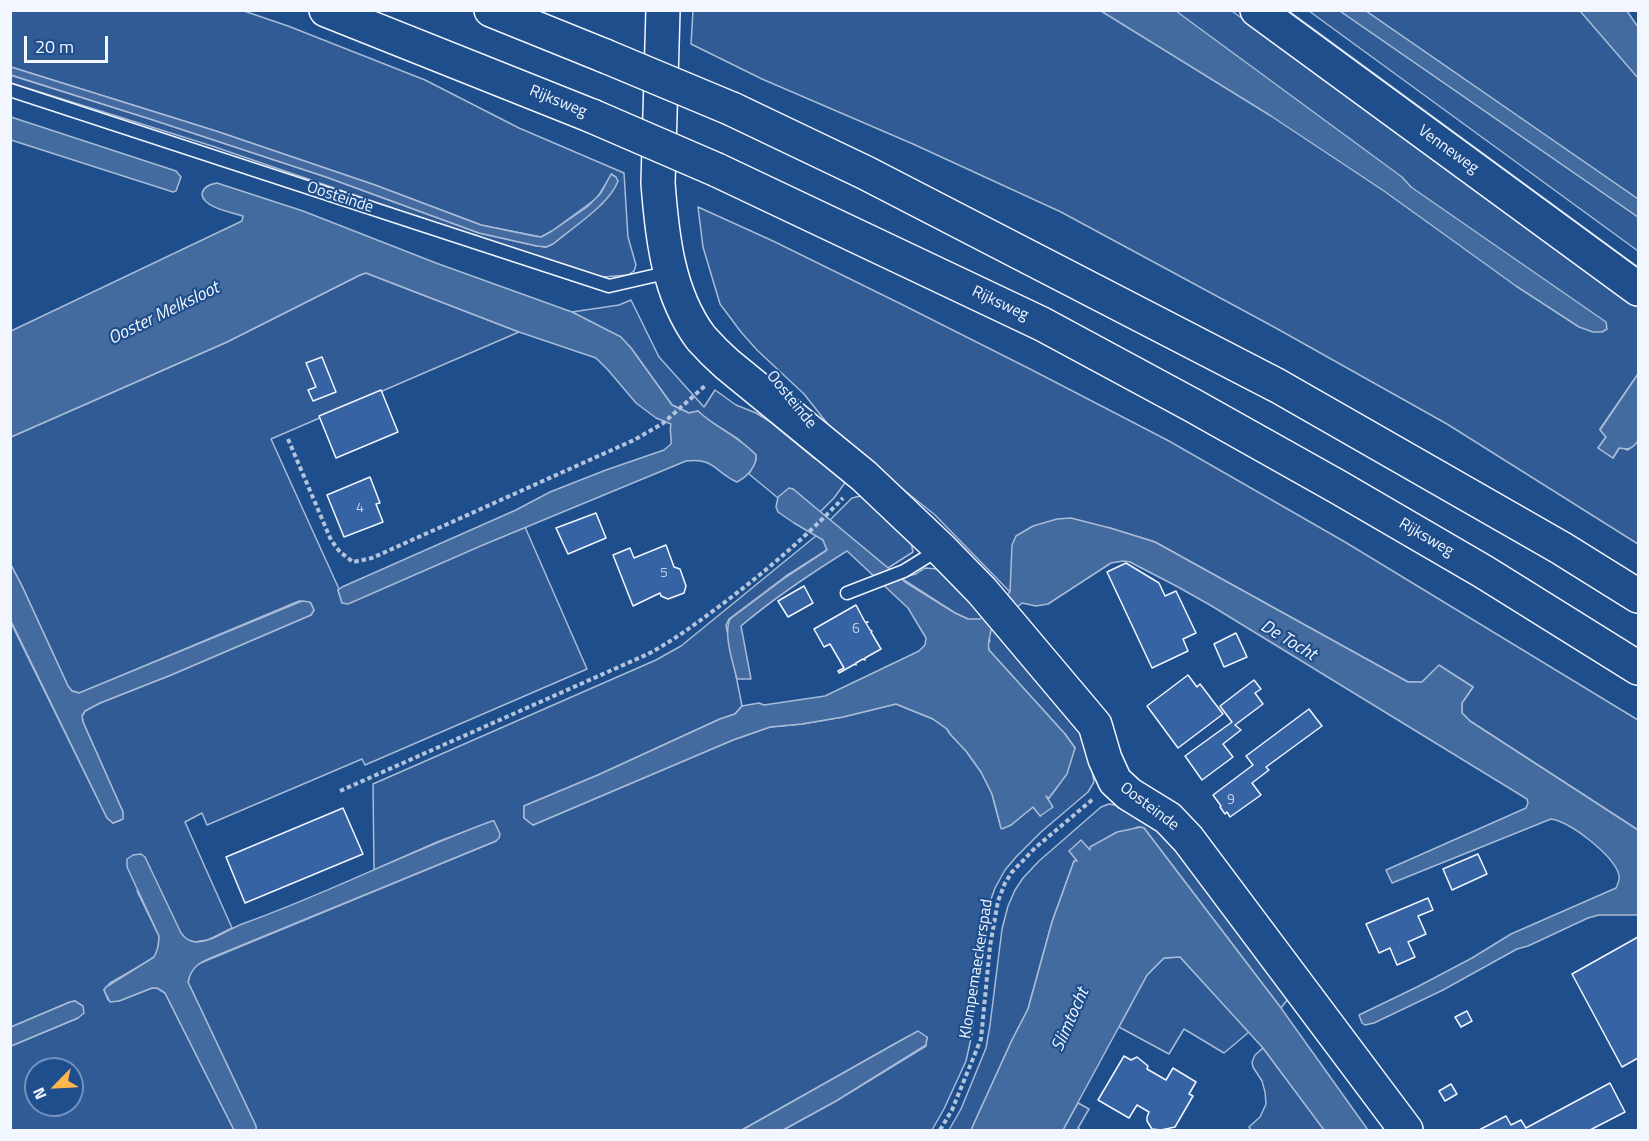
<!DOCTYPE html>
<html>
<head>
<meta charset="utf-8">
<style>
	body { margin:0 }
	#map { position:relative; width:1649px; height:1141px; overflow:hidden; background:#1f4e8c; font-family:"Titillium Web",sans-serif }
	canvas { display:block }
	.frame { position:absolute; inset:0; border:12px solid #f2f6ff; pointer-events:none }
	.north { position:absolute; left:24px; top:1057px; width:60px; height:60px; box-sizing:border-box; background:#1f4e8c; border:2px solid #7391ba; border-radius:50%; rotate:246deg; font-size:16px; font-weight:700; line-height:24px; text-align:center; color:#f2f6ff }
	.north::after { content:''; display:block; margin:auto; width:21px; height:27px; background:#ffb74d; clip-path:polygon(50% 0,100% 100%,50% 72%,0 100%) }
	.scale { position:absolute; left:24px; top:36px; width:84px; height:27px; box-sizing:border-box; border:3px solid #f2f6ff; border-top:0; padding-left:8px; font-size:18px; line-height:21px; white-space:nowrap; color:#f2f6ff; -webkit-text-stroke:4px #1f4e8c; paint-order:stroke }
</style>
</head>
<body>
<div id="map">
<canvas width="1649" height="1141"></canvas>
<div class="frame"></div>
<div class="north">N</div>
<div class="scale">20 m</div>
</div>
<script>
const context = document.querySelector('canvas').getContext('2d');
context.lineJoin = 'round';
function paint(path, color) { context.fillStyle = color; context.fill(path, 'evenodd'); }
function stroke(path, color, width, dash) { context.strokeStyle = color; context.lineWidth = width; context.lineCap = dash ? 'butt' : 'round'; context.setLineDash(dash || []); context.stroke(path); }
function write(font, color, halo, rows, align = 'center') {
  context.font = font + ' "Titillium Web",sans-serif'; context.lineWidth = 4.5; context.setLineDash([]); context.textBaseline = 'middle'; context.strokeStyle = halo; context.fillStyle = color; for (const [text, x, y, turn = 0] of rows) {
    context.save(); context.translate(x, y); context.rotate((+turn || 0) * Math.PI / 180); context.textAlign = isNaN(turn) ? turn : align; if (halo) context.strokeText(text, 0, 0); context.fillText(text, 0, 0); context.restore();
  }
}
const built = new Path2D(`
	M11,11H244L288,26L425,80L519,128L624,173L628,237L636,265L634,271L628,275L603,277L558,265L212,146L11,83L10,75L150,119L326,177L479,233L537,246L546,247L553,244L603,203L612,174L597,198L552,231L541,237L481,225L375,185L216,131L11,67Z
	M693,11H1232L1638,307V374L1600,429L1606,437L1598,448L1613,458L1620,447L1628,450L1638,441V544L1447,424L1274,327L1061,212L913,144L762,79L691,44Z
	M1277,11H1289L1638,267V274Z
	M1309,11H1340L1638,217V251Z
	M1366,11H1584L1638,76V199Z
	M698,207L773,241L901,304L1030,369L1169,441L1345,542L1638,720V830L1470,721L1462,713V703L1473,687L1439,666L1422,682H1408L1155,542L1110,528L1012,582L1010,592L935,515L838,437L804,394L757,350L741,332L720,304L703,247Z
	M366,273L519,332L271,439L339,589L338,590L342,603L525,527L587,669L365,765L362,759L207,825L202,813L185,822L232,928L208,940L194,942L185,939L137,891L159,936L158,950L154,957L147,962L110,983L104,990L108,1000L119,1001L152,988H157L165,993L234,1130H11V1046L78,1018L75,1001L70,1002L11,1027L10,621L107,818L113,823L121,820L123,812L83,722L82,716L85,711L100,703L171,675L311,615L314,610L311,603L299,601L85,691L80,693L72,691L68,686L22,586L11,565V437L227,342L360,275ZM36,1069H72V1105H36Z
	M631,300L659,357L704,407L715,390L736,405L756,413L769,421L814,458L829,465L847,480L834,498L820,512L793,489H789L778,498L749,474L756,460V455L738,439L705,418L698,411L689,413L672,405L631,348L621,338L572,312L619,305Z
	M865,495L911,542L913,552L888,568L830,520L852,498Z
	M817,535L823,540L827,550L786,576L729,619L726,625L742,706L735,714L720,719L598,775L524,806V818L533,825L733,740L770,727L802,724L843,717L896,704L933,719L947,729L950,734L966,751L981,772L992,794L1001,828L1011,825L1033,807L1041,816L1046,797L1049,798L1058,786L1075,748L1065,734L989,650L988,645L990,640L968,619L955,613L901,578L916,574L925,568L938,569L980,609L1081,731L1088,747L1094,782L1088,792L1041,832L1016,857L1005,870L995,888L985,916L972,1034L966,1061L944,1109L932,1130H783L836,1101L926,1046L927,1037H907L742,1130H256V1126L188,982L191,971L198,964L496,841L494,821L437,842L374,870L373,784L656,660L681,646Z
	M1109,804L1120,806L1168,836L1291,995L1281,1008L1144,828L1138,827L1091,849L1076,862L1074,861L1052,922L1028,1009L1012,1040L971,1130H949L961,1109L986,1048L990,1025L1002,929L1008,906L1015,890L1023,878L1039,861L1101,807Z
	M1180,957L1249,1032L1224,1053L1184,1029L1169,1054L1119,1027L1147,975L1164,958Z
	M1263,1048L1324,1129V1130H1251L1249,1127L1260,1117L1266,1104L1265,1092L1262,1081L1253,1067L1252,1062L1255,1055Z
	M1078,1103L1089,1109L1078,1128L1081,1130H1063Z`);
const water = new Path2D(`
	M1101,11H1176L1402,177L1411,187L1606,322L1607,329L1602,332H1593L1579,327L1516,286L1384,191L1271,116Z
	M1340,11H1366L1638,199V217Z
	M1580,11H1627L1638,27V78Z
	M11,67L216,131L375,185L481,225L534,236L541,237L552,231L587,207L601,193L611,174L616,177L618,181C610,204 572,228 553,244L546,247L537,246L479,233L326,177L150,119L11,75Z
	M11,117L176,171L181,177L176,191L173,192L11,140Z
	M217,183L303,211L436,263L572,312L621,337L631,348L672,405L689,413L698,411C716,428 740,437 756,455C757,466 747,477 737,482C716,473 714,457 686,461L483,545L348,604L342,603L338,590L342,587L516,510L550,492L606,470L664,450L671,444C672,437 669,431 671,424L656,418L636,403L608,370L596,358L519,332L366,273L360,275L227,342L11,437V331L242,221L243,216C233,213 202,207 202,194C203,187 211,184 217,183Z
	M1638,374V441C1632,449 1629,450 1619,448L1613,458L1598,448L1606,437L1600,430Z
	M789,488L793,489L905,582L955,613L968,619H980L1010,592L1012,545L1016,536L1033,526L1057,519L1071,518L1110,528L1155,542L1408,682H1422L1439,665L1473,687L1462,703V713L1470,721L1638,830V915H1599L1588,918L1528,946L1517,949L1443,990L1374,1023L1365,1025L1362,1023L1359,1015L1417,987L1472,958L1511,934L1616,888C1618,884 1620,880 1619,875C1614,856 1571,822 1551,819L1392,883L1386,870L1526,808L1528,803L1527,799L1210,605L1178,587L1130,562L1123,561L1111,563L1048,604L1036,606L1022,603L991,630C990,637 987,644 989,650L1065,734L1075,748L1067,774L1049,798L1046,796L1053,807L1040,816L1033,807L1011,825L1002,829L1001,828L992,794L981,772L966,751L950,734L947,729L933,719L896,704L843,717L802,724L770,727L733,740L533,825L524,818V806L598,775L720,719L735,714L742,706L759,703L764,705L825,696L919,651L925,645L926,638L908,608L847,551C810,574 774,598 741,626L751,679H737C733,663 723,634 730,619L786,577L827,550L823,540L794,523L778,512L776,507L778,497Z
	M11,565L22,586L68,686L72,691L79,693L302,601L310,602L314,610L311,615L171,675L100,703L85,711L82,716L83,722L123,812V819L113,823L107,818L11,621Z
	M492,821H494L500,834L499,838L496,841L218,955C202,962 192,964 188,982L256,1126V1130H234L165,993L157,988H152L119,1001L110,1002L104,990L106,987L154,957C158,950 159,945 159,936L127,867V859L133,855L141,854L145,857L181,933C185,938 188,941 195,942C212,942 227,930 242,924C327,894 407,852 492,821Z
	M1141,827L1144,828L1281,1008L1368,1130H1324L1263,1048L1180,957L1164,958L1147,975L1063,1130H971L1012,1040L1028,1009L1052,922L1074,861H1077L1069,851L1081,840L1090,850V847L1117,832Z
	M75,1001L83,1006L84,1013L78,1018L11,1046V1027L70,1002Z
	M918,1031L927,1037L926,1045L836,1101L783,1130H742L907,1037Z`);
const building = new Path2D(`
	M322,357L336,392L313,401L308,390L316,387L306,363Z
	M381,390L398,432L336,458L319,416Z
	M370,477L380,503L376,504L383,522L344,537L327,495Z
	M596,513L606,538L568,554L556,528Z
	M666,545L674,567L680,569L686,586L684,593L668,599L661,596L660,593L633,606L613,555L630,548L634,558Z
	M1126,563L1159,583L1165,596L1176,591L1196,633L1183,639L1188,651L1152,668L1107,572Z
	M804,586L813,603L788,617L778,601Z
	M856,605L865,622H868L866,623L870,630L872,631L871,632L881,649L865,658V660L863,659L856,663V665L855,664L839,673L838,671L844,668L830,644L824,647L814,629Z
	M1236,633L1247,657L1224,667L1214,644Z
	M1188,675L1197,687L1200,684L1223,714L1178,748L1147,706Z
	M1254,680L1261,689L1255,693L1263,704L1235,725L1241,730L1223,744L1233,757L1202,780L1185,756L1232,722L1220,706Z
	M1309,709L1322,726L1266,767L1269,770L1252,783L1261,795L1230,817L1227,812L1225,814L1220,807L1221,806L1213,795L1253,765L1246,756Z
	M343,808L363,854L245,903L226,857Z
	M1478,854L1487,874L1452,890L1443,869Z
	M1428,898L1433,910L1418,916L1426,934L1408,942L1415,957L1397,965L1390,948L1379,953L1366,924Z
	M1638,937V1058L1622,1067L1572,974Z
	M1467,1011L1472,1021L1461,1027L1455,1017Z
	M1124,1056L1131,1060L1137,1057L1148,1066L1147,1069L1166,1080L1173,1068L1196,1082L1189,1094L1193,1096L1175,1127L1161,1130L1152,1129L1147,1121V1117L1149,1112L1137,1105L1129,1118L1098,1100Z
	M1610,1083L1625,1112L1590,1130H1479L1506,1116L1511,1125L1521,1120L1526,1128Z
	M1451,1084L1457,1094L1445,1101L1439,1091Z`);
const path = new Path2D(`
	M288,439L331,540L340,552L353,562L372,558L634,440L662,424L706,385
	M340,791L648,654C674,640 697,623 721,605C765,572 805,538 843,498
	M940,1130L952,1110L981,1039L990,946L998,901L1005,883L1012,872L1035,848L1093,799`);
const lane = new Path2D(`
	M10,90L609,286L670,272
	M847,593L904,571L938,550`);
const secondary = new Path2D(`
	M663,10L658,183C662,236 668,294 701,338C709,347 718,356 727,364L864,476L941,549L982,591L1095,725L1105,759L1115,781L1129,794L1168,818L1188,839L1406,1130
	M1257,10L1638,289`);
const highway = new Path2D(`
	M326,10L592,116
	M491,10L605,56
	M732,109L866,173L1278,386L1561,548L1638,596
	M717,170L1042,324L1192,405L1338,487L1484,572L1638,668`);
const highwayBridge = new Path2D(`
	M605,56L732,109
	M592,116L717,170`);
const numberNames = [
	["4",360,509],
	["5",664,574],
	["6",856,630],
	["9",1231,801]
];
const streetNames = [
	["Rijksweg",558,102,22],
	["Venneweg",1448,150,36],
	["Oosteinde",340,198,18],
	["Rijksweg",1000,304,25],
	["Oosteinde",791,400,51],
	["Rijksweg",1426,538,30],
	["Oosteinde",1149,807,37],
	["Klompemaeckerspad",977,969,-81]
];
const waterNames = [
	["Ooster Melksloot",164,314,-26],
	["De Tocht",1288,641,31],
	["Slimtocht",1071,1020,-66]
];
paint(built, '#305b95');
stroke(built, '#a8bbd7', 1.5);
paint(water, '#446ba0');
stroke(water, '#a8bbd7', 1.5);
paint(building, '#3563a3');
stroke(building, '#f2f6ff', 1.5);
stroke(lane, '#f2f6ff', 15);
stroke(secondary, '#f2f6ff', 36);
stroke(highway, '#f2f6ff', 36);
stroke(path, '#b3c4dc', 4, [4.5, 3]);
stroke(lane, '#1f4e8c', 12);
stroke(secondary, '#1f4e8c', 33);
stroke(highway, '#1f4e8c', 33);
stroke(highwayBridge, '#f2f6ff', 36, []);
stroke(highwayBridge, '#1f4e8c', 33);
write('14px', '#c3d1e8', null, numberNames);
write('16px', '#f2f6ff', '#1f4e8c', streetNames);
write('italic 18px', '#f2f6ff', '#1f4e8c', waterNames);
</script>
</body>
</html>
